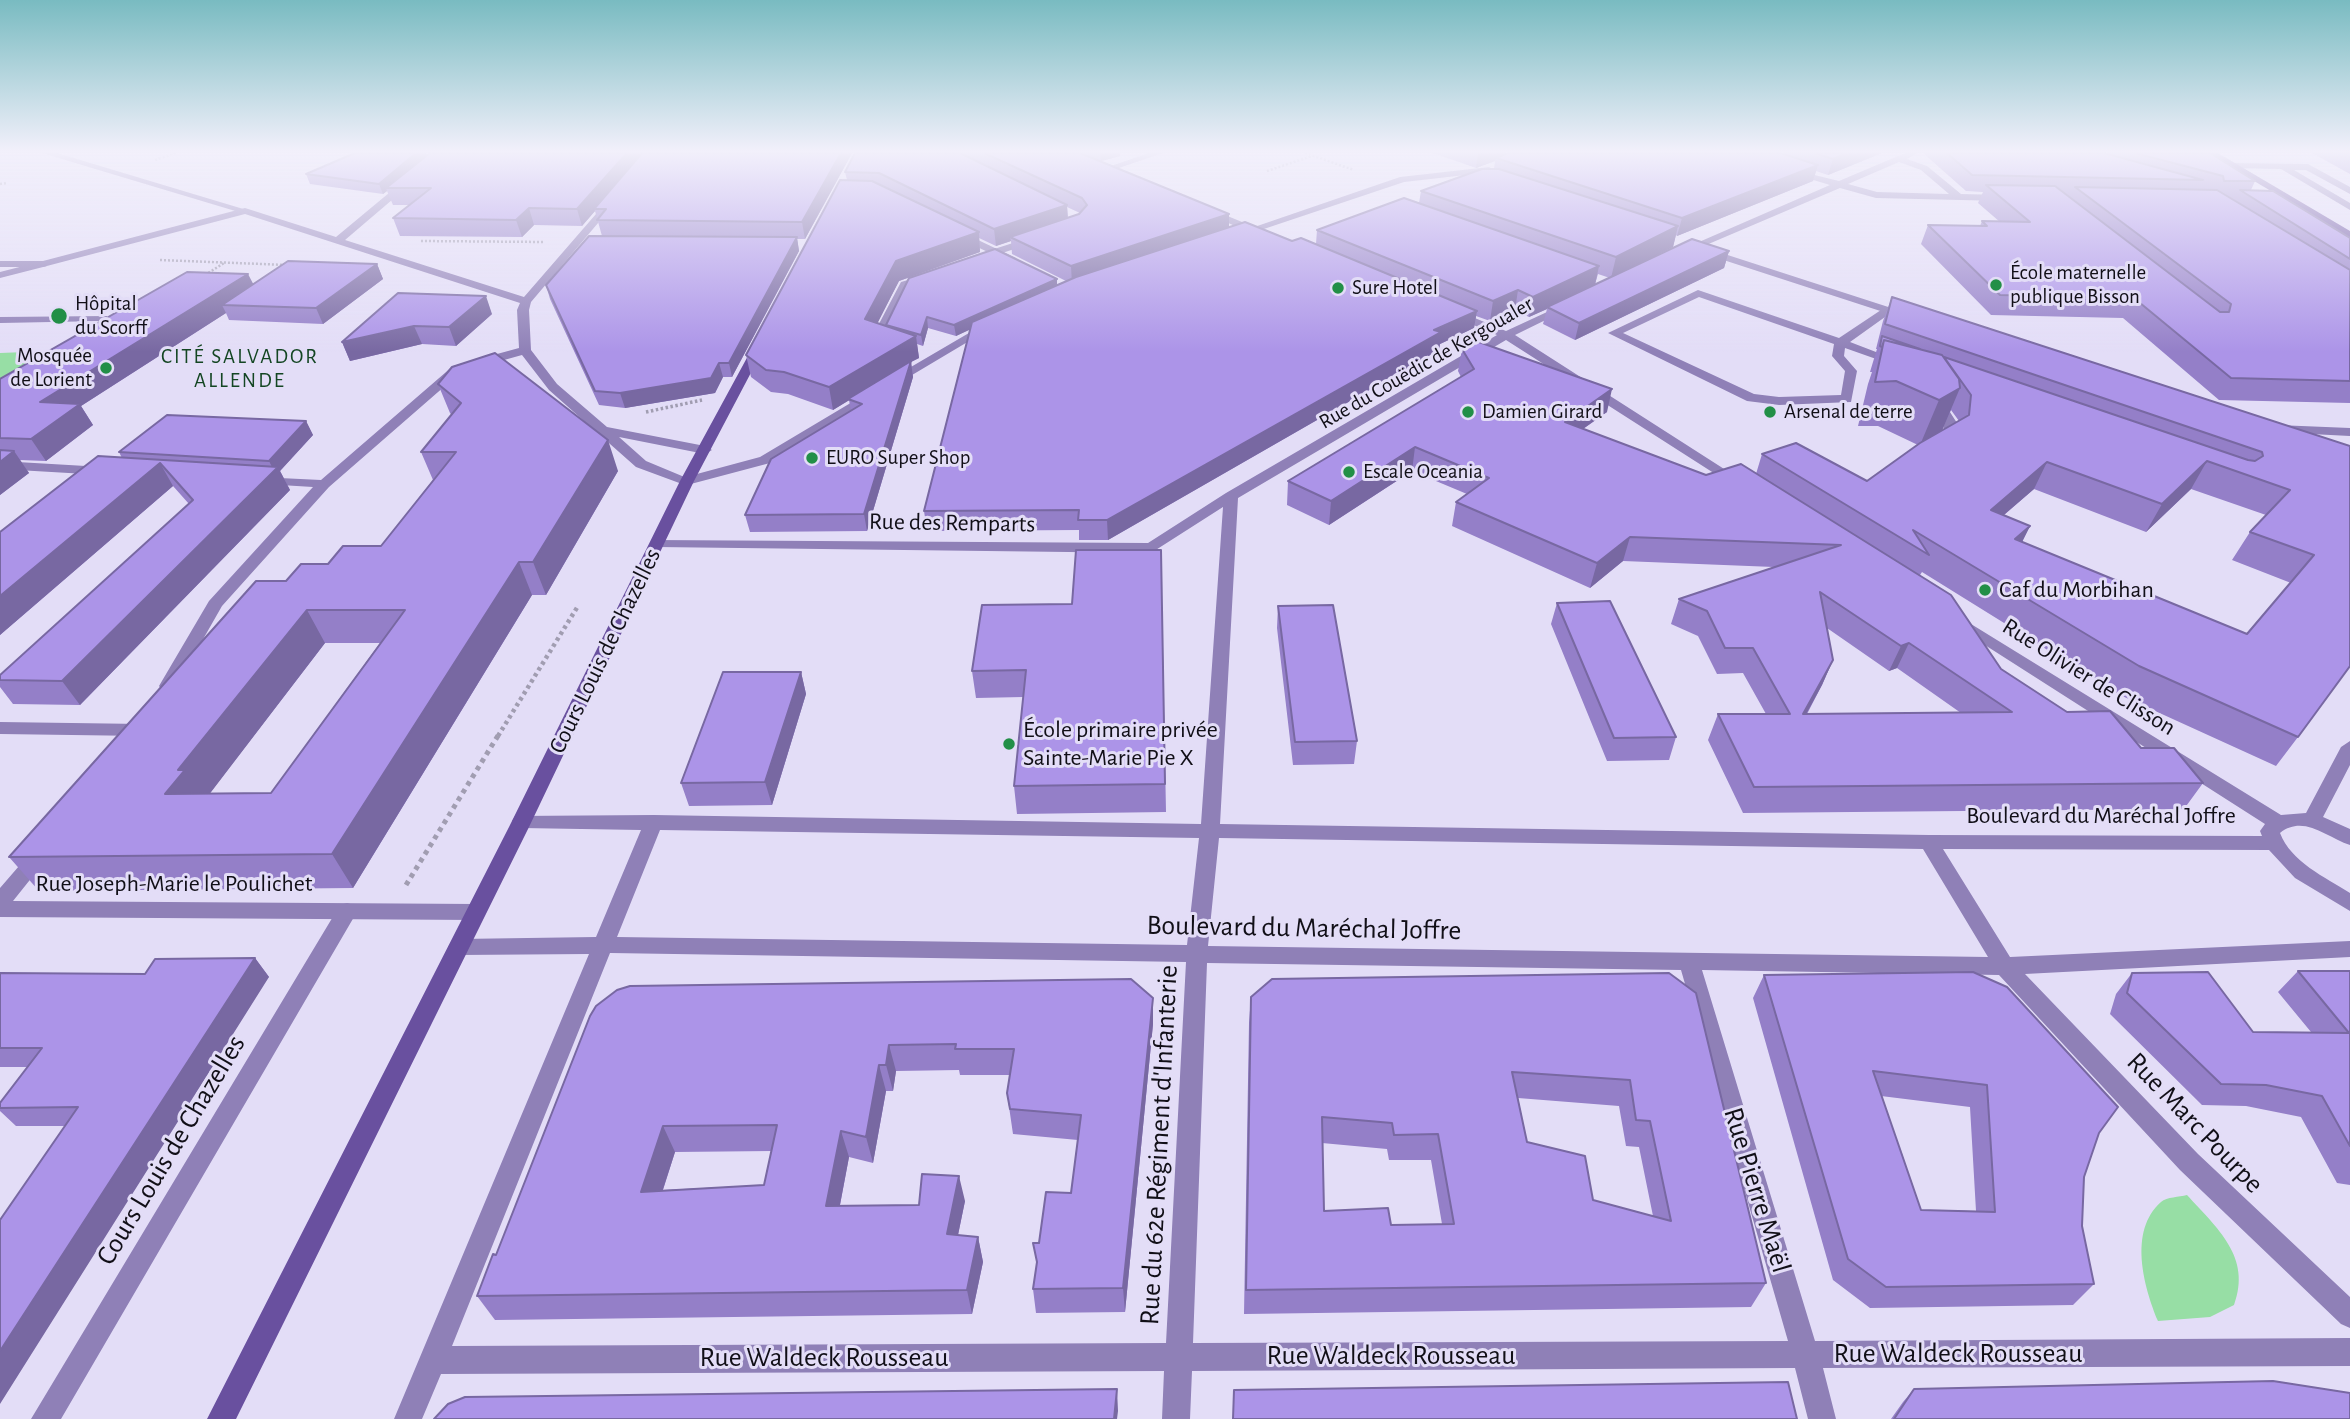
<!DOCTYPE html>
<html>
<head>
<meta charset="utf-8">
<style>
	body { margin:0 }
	canvas { display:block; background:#e3ddf7 }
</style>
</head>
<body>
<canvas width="2350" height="1419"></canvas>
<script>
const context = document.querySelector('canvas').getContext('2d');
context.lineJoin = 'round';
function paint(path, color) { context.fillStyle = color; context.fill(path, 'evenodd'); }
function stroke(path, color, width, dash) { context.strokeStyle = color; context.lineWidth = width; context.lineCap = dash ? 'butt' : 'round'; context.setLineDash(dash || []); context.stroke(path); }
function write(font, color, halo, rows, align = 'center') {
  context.font = font + ' "Alegreya Sans",sans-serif'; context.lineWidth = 6; context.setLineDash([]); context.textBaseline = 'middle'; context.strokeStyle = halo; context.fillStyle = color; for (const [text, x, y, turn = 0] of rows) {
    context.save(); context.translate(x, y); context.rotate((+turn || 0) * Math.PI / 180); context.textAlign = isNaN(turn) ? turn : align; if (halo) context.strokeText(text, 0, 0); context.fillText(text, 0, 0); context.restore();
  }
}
const green = new Path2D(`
	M51,351L0,380V353Z
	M2187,1195C2217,1228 2252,1257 2234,1305L2210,1317L2158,1321C2144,1287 2128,1231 2161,1202C2167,1197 2179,1197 2187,1195Z`);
const pathFar3 = new Path2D(`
	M1305,153L1354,170
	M155,160L176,153
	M1267,171L1312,156
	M0,184L7,183
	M421,241L545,242
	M160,260L287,265
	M205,275L224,263`);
const pathFar2 = new Path2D(`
	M646,412L702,400`);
const pathFar1 = new Path2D(`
	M498,736L578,606`);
const path = new Path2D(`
	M406,885L499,734`);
const lane = new Path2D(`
	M42,153H57L250,211L242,213Z
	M2232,163L2308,164L2350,187V194L2306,170H2294L2350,203V210L2281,169L2229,168L2227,166Z
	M1489,167L1494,170L1492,172L1404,182L1240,237L1231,235L1400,177Z
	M1035,236L1039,237V241L999,254L983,263L974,261L991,250Z
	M43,261L47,262V266L0,278V272Z
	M929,274L933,275V279L909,286L884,337L888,338V344L873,342L871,339L901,282Z
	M1698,290L1839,338L1884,308H1892V312L1850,342L1902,362L1896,366L1845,348L1844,356L1857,371L1851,402L1779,405L1747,401L1608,333ZM1699,297L1834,344L1832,356L1845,371L1841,395L1779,397L1754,394L1623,333Z
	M107,316V320L103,321L0,323V317Z
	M986,323L996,325L897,384L887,381Z
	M869,392L873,393V399L770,463L687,485L680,481L682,478L760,457Z
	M1935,394L1939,395L1957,423L1958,436L1940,447L1933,443L1944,434L1943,423L1929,398Z
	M347,903L354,905L357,911L354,917L61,1419H31L340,905Z`);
const street = new Path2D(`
	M437,153H447L345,240L524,297L609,199H615V203L531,302L529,310L531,350L557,384L607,427L705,446L712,450L705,454L619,437L646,461L694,481L692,484H682L636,467L549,390L522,355L461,372L329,487L222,606L174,690H162L159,686L209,601L313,487L264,484L257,480L259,477L321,480L453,366L519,348L517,310L520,303L245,214L43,267H0V261H43L245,208L336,237Z
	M1149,153H1163L1110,171L1102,169Z
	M1905,153H1917L1907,159L1927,166L1961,194L2003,195L2008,198L2003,201L1876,198L1840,188L1685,254L1676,252L1830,185L1790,173V169L1839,181ZM1899,162L1921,170L1949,194L1877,192L1848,184Z
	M1208,208L1264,231L1265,233L1256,235L1205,213L1203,211Z
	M959,231L1016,258L1017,260L1008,262L955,236L954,234Z
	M1706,248L1913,315L1915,317L1905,319L1702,253L1701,251Z
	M1560,306L1570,308L1515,335L1746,483L1744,486H1734L1506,340L1238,498L1220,824L1929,835L2262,836L2260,831L2265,824L1952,624L1950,621L1952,618L1958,616L2281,815L2306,813L2341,747L2350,741V765L2323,817L2350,829V845C2327,838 2304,814 2280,833C2291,862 2325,877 2350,893V911L2295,878L2269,850L1943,849L2010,957L2350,941V957L2025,974L2198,1154L2350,1297V1328L2341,1324L2180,1170L1999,975L1702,970L1815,1341L2350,1338V1366L1823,1368L1836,1419H1808L1795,1368L1192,1371L1190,1419H1162L1164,1371L441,1374L422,1419H394L589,954L459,955L452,953L448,947L452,941L459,939L596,937L641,830L522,828L515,826L512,821L515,816L654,815L1201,824L1223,507L1151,553L657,547L652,546V540L1148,543L1226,493L1497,335L1450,315V311H1458L1506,331ZM660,830L1199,838L1187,945L617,937ZM1219,838L1923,849L1988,957L1208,946ZM610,953L1186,962L1166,1343L452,1346ZM1207,963L1681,970L1788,1341L1193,1343Z
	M2277,425L2350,428V436L2272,432L2270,429Z
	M0,461L103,467L110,471L103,475L0,469Z
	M0,722L143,724L152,730L143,736L0,734Z
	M39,849L46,851L49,856L13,901L476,904L483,906L486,912L483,918L476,920L0,917V888L32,851Z`);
const secondary = new Path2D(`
	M2207,153H2218L2350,231V238Z
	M755,343L765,346L694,481L529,827L236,1419H207L509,827L680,481Z`);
const wall = new Path2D(`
	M852,153L805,239H797L799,251L732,377H723L715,393L625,408L599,405L550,299L546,285L602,236L595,211L582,226L534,225L522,237L400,236L393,218L411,205H393L387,191L383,194L310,184L306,174L425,157Z
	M855,153H1120V156L1101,161L1229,214V227L1292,241L1316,244L1317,230L1419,203L1421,191L1494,169L1495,161L1476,168L1433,153H1882L1828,175L1816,171L1813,181L1677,236L1676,235L1673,247L1638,264L1729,251L1724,268L1575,340L1543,324L1547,309L1529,317L1515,310L1490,321L1476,316L1474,328L1440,344L1439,350L1108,540H1079V530L927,531L924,511L970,329L956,336L928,328L923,346L917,344L919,358L911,362L913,377L867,531L750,532L745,515L851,411L849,400L833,410L788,394L771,392L751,377L746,355L847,180L845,172ZM1067,207L1080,213L1068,218ZM979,238L996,246L1011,241L1012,254L1066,281L1057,285V279L886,325V326L877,323L899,281L980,252ZM1598,274L1610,278L1595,284Z
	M1923,153H2210L2255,181L2251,190L2350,238V403L2219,400L2123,318L1991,315L1921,244L1928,225L1980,226L1982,221L2000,222L1978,203L1983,192L1966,191Z
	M2312,153H2350V174Z
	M377,264L383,279L323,324L229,320L226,313L81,406L93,425L46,461L20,460L29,473L0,495V379L253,284Z
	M398,293L492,314L456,346L422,344L350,361L342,342Z
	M1892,297L2350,446L2298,737L2276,766L2120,695L1922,572L1920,575L2001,669L2067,712L2141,748L2203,783L2184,809L1743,813L1708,740L1718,714H1766L1743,673L1717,674L1698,636L1671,624L1679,599L1774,567L1623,561L1590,588L1452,526L1456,502L1467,494L1412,471L1329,525L1287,505L1288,481L1461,377L1458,371L1462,349L1607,412L1583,429L1706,475L1756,474L1762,454L1867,481L1918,445L1878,426H1858L1868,384L1872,372H1870L1873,362L1877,349H1876L1883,321ZM1951,410L1959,421L1942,430ZM2034,489L2146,532L2191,489L2266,515L2250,532L2232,560L2291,583L2247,634L2022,542L2030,526L2004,515ZM1827,628L1889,671L1897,668L1961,713L1807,714L1822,685L1833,660Z
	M438,384L618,471L546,595H532L353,888L39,891L9,857L286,581L328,564L381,546L433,480L421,452L452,415L450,413ZM325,643H380L271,793L209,794Z
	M306,421L313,435L280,471L290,490L80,705L13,704L0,687V675L189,504L173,486L0,635V532L122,458L119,452Z
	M1161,550L1166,812L1017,814L1014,786L1023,697L976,698L972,671L1072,604Z
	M1557,603L1676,737L1669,760L1607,761L1551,624Z
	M1278,606L1357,741L1354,764L1293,765L1277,628Z
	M801,672L806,694L772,805L689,806L681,783Z
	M255,958L269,977L65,1126H16L0,1111V1103L28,1067H0V973L145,974Z
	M2298,971H2350V1185L2337,1183L2301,1117L2246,1106L2202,1105L2110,1014L2116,994L2132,973L2253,1032H2311L2278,992Z
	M1669,973L1766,1283L1751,1307L1244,1314L1249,1023L1251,997ZM1518,1098L1619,1106L1626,1146L1639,1147L1653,1216L1593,1200L1527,1142ZM1322,1143L1387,1149L1389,1160H1431L1442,1224L1391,1225L1324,1211Z
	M1764,975L2099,1133L2084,1177L2082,1226L2094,1284L2073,1305L1870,1308L1833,1280L1753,998ZM1881,1096L1970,1107L1976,1211L1921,1210Z
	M590,1016L1153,1024L1125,1312L1036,1313L1033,1289L1037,1264L1033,1243H1039L1071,1193L1078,1140L1013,1134L1007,1093L1010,1075H960L959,1070L896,1071L893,1091H886L873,1163L849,1157L840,1205H919L965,1201L958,1235L978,1237L983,1262L972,1314L495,1320L477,1296L496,1255ZM772,1151L764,1185L663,1190L675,1152Z
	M1914,1389L2350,1419H1891L1903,1402Z`);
const shadedWall = new Path2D(`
	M416,153H427L424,160L386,188L387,191L383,194L379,184Z
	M627,153H645L594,209L595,211L582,226L577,209Z
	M841,153H852L805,239L802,222Z
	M1100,153H1120V156L1101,161Z
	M1478,153H1520L1496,158L1495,161L1476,168Z
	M1847,153H1882L1828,175L1833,159Z
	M1818,165L1813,181L1677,236L1682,218Z
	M1067,205L1068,222L1010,237L1011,241L996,246L994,229Z
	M529,208L534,225L522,237L516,220Z
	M1229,214V231L1072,284L1071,266Z
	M1678,226L1673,247L1611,278L1616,257Z
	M979,232L980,252L899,281L869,340L865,319L896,261Z
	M797,237L799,251L732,377L729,363Z
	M1729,251L1724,268L1575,340L1579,323Z
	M377,264L383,279L323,324L316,308Z
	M1599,266L1595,285L1547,307V309L1529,317L1533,297Z
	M248,274L258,293L222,305L226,313L81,406L93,425L46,461L31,439L40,402Z
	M1057,279V290L956,336L954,325Z
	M1518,290L1515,310L1490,321L1493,301Z
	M486,296L492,314L456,346L449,327Z
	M1477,311L1474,328L1440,344L1439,350L1108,540L1107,520L1434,330Z
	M927,317L928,328L923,346L921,335Z
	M414,326L422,344L350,361L342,342Z
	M916,336L919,358L911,362L913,377L867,531L864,514L911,363L833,410L829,387Z
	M719,363L723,377L715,393L625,408L620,393Z
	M1960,388L1941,433L1920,445L1939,400Z
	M1612,389L1607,412L1560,445L1565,422Z
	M306,421L313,435L280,471L290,490L80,705L62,681L274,471L269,461Z
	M608,440L618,471L546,595L533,562Z
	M1415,447L1412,471L1329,525L1331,501Z
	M14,451L29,473L0,495V462Z
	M2207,461L2191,489L2146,532L2162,504Z
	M2047,462L2034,489L1977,538L1991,510Z
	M160,463L173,486L0,635V596Z
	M2030,526L2016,554L2015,539Z
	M1630,537L1623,561L1590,588L1597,563Z
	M519,562L532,595L353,888L332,854Z
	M307,610L325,643L205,800L165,794L178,770Z
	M1909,643L1897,668L1889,671L1901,646Z
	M1833,660L1822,685L1792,740L1803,714Z
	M801,672L806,694L772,805L765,782Z
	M255,958L269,977L0,1404V1351Z
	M1153,998V1024L1125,1312L1123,1288Z
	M889,1045L896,1071L893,1091L886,1065Z
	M879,1065L886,1091L873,1163L866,1137Z
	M663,1126L675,1152L654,1217L641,1192Z
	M841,1131L849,1157L835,1231L826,1206Z
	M959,1176L965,1201L953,1259L947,1234Z
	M978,1237L983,1262L972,1314L967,1290Z
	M1117,1389L1118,1411L1117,1419H1114Z`);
const building = new Path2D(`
	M355,153H416L379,184L306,174Z
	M430,153H627L577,209L529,208L516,220L393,218L431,188H386Z
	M642,153H841L802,222L597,220L606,209H594Z
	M855,153H960L1067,205L994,229L879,173L845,172Z
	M984,153H1080L1229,214L1071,266L1010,237L1079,214L1087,205L1082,198Z
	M1508,153H1780L1818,165L1682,218L1496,158Z
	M1815,153H1847L1833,159Z
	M1947,153H2104L2203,180L1972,175Z
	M2135,153H2210L2255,181H2224L2223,176Z
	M1482,169H1499L1678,226L1616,257L1421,191Z
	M840,180L872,181L979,232L896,261L865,319L916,336L829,387L784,372L766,370L746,355Z
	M1986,185L2055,186L2220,312H2229L2231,304L2075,187L2217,190L2350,270V381L2231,378L2134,298L2000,295L1928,225L1987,226L1982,221L2030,222Z
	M2240,190L2273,191L2350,238V259Z
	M1404,198L1599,266L1533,297L1518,290L1493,301L1317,230Z
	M1245,222L1292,241L1301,238L1477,311L1434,330L1441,332L1107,520H1078L1079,510L924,511L972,322L1076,277Z
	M589,236L797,237L729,363H719L711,378L620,393L595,391L546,285Z
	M1692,239L1729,251L1579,323L1547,307Z
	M995,249L1057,279L954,325L927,317L921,335L886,325L909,278Z
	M288,261L377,264L316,308L222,305Z
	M187,272L248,274L40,402L80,404L31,439L0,438V379Z
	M398,293L486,296L449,327L414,326L342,342Z
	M1892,297L2350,446V666L2298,737L2139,666L1913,530L1929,555L1762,454L1796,443L1867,481L1920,443L1969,415L1971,395L1944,357L2248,460L2255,461L2263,456L2262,452L1885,324ZM2207,461L2290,490L2250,532L2314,555L2247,634L2015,539L2030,526L1991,510L2047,462L2162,504Z
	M1882,336L1920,349L1884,340L1882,347L1880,346Z
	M1884,340L1942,355L1959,379L1960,388L1939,400L1896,381L1875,382Z
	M1476,341L1612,389L1565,422L1706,475L1741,464L1951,595L2001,669L2067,712L2110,711L2141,748H2174L2203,783L1754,787L1718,714H1790L1753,648H1725L1707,611L1679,599L1841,545L1630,537L1597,563L1456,502L1489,478L1415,447L1331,501L1288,481L1474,369L1462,349ZM1820,592L1901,646L1909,643L2012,712L1803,714L1833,660Z
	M495,353L608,440L533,562H519L332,854L9,857L256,581H286L301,564H328L343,546H381L456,452H421L461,403L438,384L452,367ZM307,610H405L271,793L165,794L185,770H178Z
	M911,361L864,514L745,515L771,459L862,404L848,399Z
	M167,415L306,421L269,461L119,452Z
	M0,450L14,451L0,462Z
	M98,456L278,467L62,681L0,680V675L193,500L160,463L0,596V532Z
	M1076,550H1161L1165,784L1014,786L1026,670L972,671L982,605L1072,604Z
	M1610,601L1676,737L1614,738L1557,603Z
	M1333,605L1357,741L1295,742L1278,606Z
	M723,672H801L765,782L681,783Z
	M255,958L0,1351V1220L78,1107L0,1108V1103L42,1048H0V973L145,974L155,959Z
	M2298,971H2350V1146L2322,1096L2266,1085L2221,1084L2127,993L2132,973L2208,972L2253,1032L2349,1033Z
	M1973,972L2007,987L2118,1107L2099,1133L2084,1177L2082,1226L2094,1284L1886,1287L1848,1259L1764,975ZM1873,1071L1987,1085L1995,1212L1921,1210Z
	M1669,973L1696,993L1766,1283L1246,1290L1251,997L1272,979ZM1512,1072L1630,1080L1636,1120L1650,1121L1671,1221L1593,1200L1585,1156L1527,1142ZM1322,1117L1392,1123L1394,1135L1438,1134L1454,1224L1391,1225L1388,1208L1324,1211Z
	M1131,979L1153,998L1123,1288L1033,1289L1037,1262L1033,1243H1039L1046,1192L1071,1193L1081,1115L1010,1109L1007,1093L1014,1049H955L956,1044L889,1045L886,1065H879L866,1137L841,1131L826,1206L919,1205L922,1174L959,1176L947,1234L978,1237L967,1290L477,1296L493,1254L496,1255L590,1016L596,1006L617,990L630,986ZM777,1125L764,1185L641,1192L663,1126Z
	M2273,1381L2350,1393V1419H1894L1914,1389Z
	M1788,1382L1797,1419H1233L1234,1390Z
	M1117,1389L1114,1419H434L448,1404L465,1397Z`);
const markers = [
	[1996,285,7,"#228f47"],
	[1338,288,7,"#228f47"],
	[59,316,9,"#228f47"],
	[106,368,7,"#228f47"],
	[1468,412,7,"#228f47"],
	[1770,412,7,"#228f47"],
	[812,458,7,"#228f47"],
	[1349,472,7,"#228f47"],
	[1985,590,7,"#228f47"],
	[1009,744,7,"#228f47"]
];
const farPoinames = [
	["École maternelle",2010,273],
	["publique Bisson",2010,297],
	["Sure Hotel",1352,288],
	["Hôpital",75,304],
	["du Scorff",75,328],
	["Mosquée",92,356,"right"],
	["de Lorient",92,380,"right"],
	["Damien Girard",1482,412],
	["Arsenal de terre",1784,412],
	["EURO Super Shop",826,458],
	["Escale Oceania",1363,472]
];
const farNeighbourhoodnames = [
	["CITÉ SALVADOR",240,357],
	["ALLENDE",240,381]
];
const farStreetnames = [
	["Rue du Couëdic de Kergoualer",1426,363,-30]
];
const streetNames = [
	["Rue des Remparts",952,523,1],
	["Cours Louis de Chazelles",605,651,-64],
	["Rue Olivier de Clisson",2089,677,32],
	["Boulevard du Maréchal Joffre",2101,816],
	["Rue Joseph-Marie le Poulichet",174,884]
];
const poiNames = [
	["Caf du Morbihan",1999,590],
	["École primaire privée",1023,730],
	["Sainte-Marie Pie X",1023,758]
];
const nearStreetnames = [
	["Boulevard du Maréchal Joffre",1304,928,1],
	["Rue Marc Pourpe",2195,1123,46],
	["Rue du 62e Régiment d'Infanterie",1159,1145,-87],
	["Cours Louis de Chazelles",171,1150,-59],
	["Rue Pierre Maël",1757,1190,73],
	["Rue Waldeck Rousseau",1958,1354],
	["Rue Waldeck Rousseau",1391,1356],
	["Rue Waldeck Rousseau",824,1358]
];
paint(green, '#97dea5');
stroke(pathFar3, '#a19db1', 2.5, [2, 2]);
stroke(pathFar2, '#a19db1', 3.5, [2.5, 2.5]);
stroke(pathFar1, '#a19db1', 4.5, [3.5, 3.5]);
stroke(path, '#a19db1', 5, [4.5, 4.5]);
paint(lane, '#8f80b7');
paint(street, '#8f80b7');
paint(secondary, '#69509f');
paint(wall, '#947fc8');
paint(shadedWall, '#7868a2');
paint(building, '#ac94e8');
stroke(building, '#7868a2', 2);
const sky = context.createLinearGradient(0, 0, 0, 352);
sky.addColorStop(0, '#79bbc1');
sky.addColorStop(0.43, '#f2f0fb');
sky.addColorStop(1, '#f2f0fb00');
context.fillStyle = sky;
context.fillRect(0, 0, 2350, 352);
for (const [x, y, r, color] of markers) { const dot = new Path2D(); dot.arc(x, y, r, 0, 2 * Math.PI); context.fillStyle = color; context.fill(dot); stroke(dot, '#e3ddf7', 2.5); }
write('21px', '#110f17', '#e3ddf7', farPoinames, 'left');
context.letterSpacing = '2px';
write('21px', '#144623', '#e3ddf7', farNeighbourhoodnames);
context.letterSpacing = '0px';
write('21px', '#110f17', '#e3ddf7', farStreetnames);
write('24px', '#110f17', '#e3ddf7', streetNames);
write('24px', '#110f17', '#e3ddf7', poiNames, 'left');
write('28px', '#110f17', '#e3ddf7', nearStreetnames);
</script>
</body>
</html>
